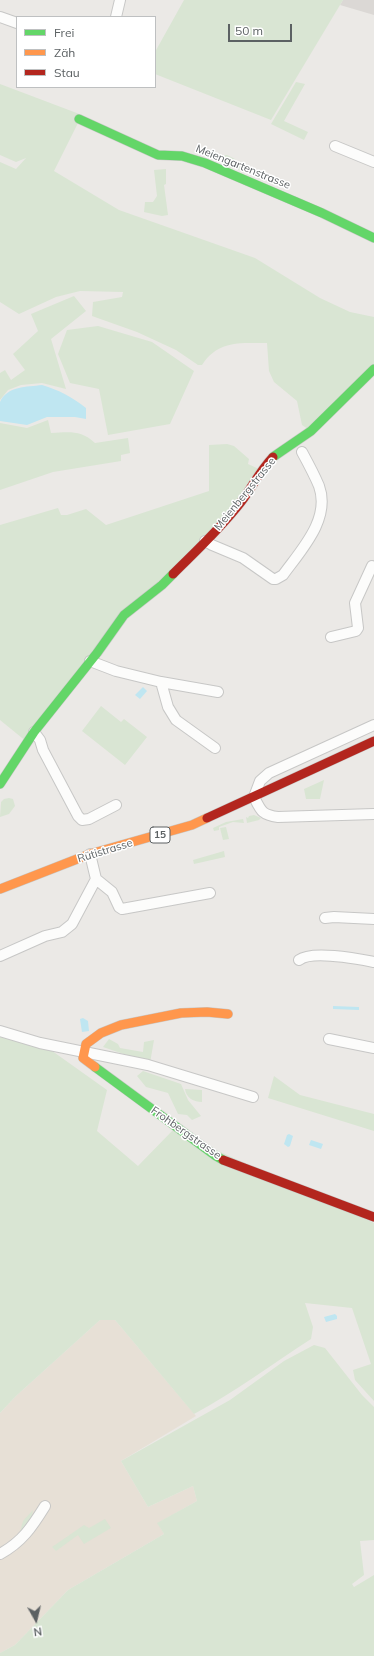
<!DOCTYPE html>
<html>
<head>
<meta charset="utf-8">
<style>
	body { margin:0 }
	#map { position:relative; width:374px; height:1656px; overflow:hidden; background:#ebe9e6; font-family:Mulish,sans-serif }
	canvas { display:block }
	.legend { position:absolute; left:16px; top:16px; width:140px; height:72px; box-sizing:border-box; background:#fff; border:1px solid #bec0c1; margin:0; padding:5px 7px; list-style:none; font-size:12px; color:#5c6163 }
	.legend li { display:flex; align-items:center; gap:8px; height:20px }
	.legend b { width:20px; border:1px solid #bec0c1 }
	.north { position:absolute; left:16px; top:1600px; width:40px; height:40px; -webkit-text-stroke:3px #fff; paint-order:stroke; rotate:172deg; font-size:11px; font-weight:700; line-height:16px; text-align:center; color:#5c6163 }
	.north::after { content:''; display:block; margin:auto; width:14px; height:18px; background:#5c6163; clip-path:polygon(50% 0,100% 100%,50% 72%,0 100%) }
	.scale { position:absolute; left:228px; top:24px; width:64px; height:18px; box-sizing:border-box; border:2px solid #5c6163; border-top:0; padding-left:5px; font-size:12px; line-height:14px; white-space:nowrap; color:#5c6163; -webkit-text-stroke:3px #fff; paint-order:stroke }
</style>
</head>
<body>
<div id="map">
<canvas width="374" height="1656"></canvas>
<ul class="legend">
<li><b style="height:5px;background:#63d668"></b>Frei</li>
<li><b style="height:5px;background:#ff974d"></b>Zäh</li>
<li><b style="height:5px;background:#b3261e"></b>Stau</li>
</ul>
<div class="north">N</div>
<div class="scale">50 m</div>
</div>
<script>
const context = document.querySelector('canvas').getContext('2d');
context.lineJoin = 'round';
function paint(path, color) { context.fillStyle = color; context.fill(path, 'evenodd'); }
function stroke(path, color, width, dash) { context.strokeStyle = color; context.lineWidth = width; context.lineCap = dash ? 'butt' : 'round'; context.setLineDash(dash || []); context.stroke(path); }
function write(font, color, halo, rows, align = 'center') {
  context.font = font + ' Mulish,sans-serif'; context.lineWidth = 3; context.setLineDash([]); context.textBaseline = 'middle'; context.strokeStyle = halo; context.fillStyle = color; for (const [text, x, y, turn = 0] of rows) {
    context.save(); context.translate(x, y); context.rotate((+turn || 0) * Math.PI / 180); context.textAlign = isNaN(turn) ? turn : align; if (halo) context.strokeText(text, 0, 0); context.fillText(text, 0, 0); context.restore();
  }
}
const commercial = new Path2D(`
	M100,1320H115L196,1416L121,1461L148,1507L193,1486L197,1501L158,1523L164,1534L68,1590L15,1645L0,1653V1413L16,1396Z`);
const education = new Path2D(`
	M343,0H374V15L340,5Z`);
const green = new Path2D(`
	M184,0H343L271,120L155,74V52Z
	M296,82L305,84L284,121L308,132L304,140L271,124Z
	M0,84L82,115L54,171L119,210L255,258L320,298L350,312L374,317V369L311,431L302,425L297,401L274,382L269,371L267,343C240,343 218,340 202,365H198L176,350L137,332L92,316L93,302L122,297L123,292L80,291L56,297L19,314L0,302V162L16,169L26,158L16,162L0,155Z
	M227,155L235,159L241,165L240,170C231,168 222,166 216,159L218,156Z
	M166,169V184L164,185L168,215L162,216L144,212L145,202H153L157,196L154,170Z
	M74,296L86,311L51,339L66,389L42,383L21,385L8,390L0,400V373L5,370L11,380L25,370L13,354L38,331L31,314Z
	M98,326L152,342L194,371L170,424L108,435L99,389L70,383L58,354L67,330Z
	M48,420L51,433C70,432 81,430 95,443L128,438L130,453L121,455V461L53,472L0,490V423L27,428Z
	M227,444L234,446L249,459L248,464L261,470L241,502L124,615L27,742L0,720V525L58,508L61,515H67L86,509L106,525L209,491V445Z
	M101,706L121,722L124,719L147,737L125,765L82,731Z
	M324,780L320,799H306L304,789Z
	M9,798L13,799L15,806L9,814L0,817L1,802L4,799Z
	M254,815L261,818L259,820L247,823L246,817L248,818L249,816Z
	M243,819L244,823L233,822L219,827V830L214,831L213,828L226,822Z
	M226,827L229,839L223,840L220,828Z
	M224,851L225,857L194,864L193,860Z
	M0,1032L48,1048L107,1090L97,1131L138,1166L173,1130L374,1223V1401L355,1380L353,1370L371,1364L352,1308L305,1303L313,1327L311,1339C272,1364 235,1392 194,1414L115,1320H100L16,1396L0,1413Z
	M109,1039L118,1044L120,1048L143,1052L144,1042L154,1040L150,1063L103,1047Z
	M143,1071L181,1084L188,1100L201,1116L192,1120L187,1115L178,1114L168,1093L146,1087L137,1076Z
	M274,1076L300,1095L374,1114V1131L268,1098Z
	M185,1089L202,1090V1102C194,1102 186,1098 185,1089Z
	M314,1345L325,1348L362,1395L374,1407V1540L360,1541L364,1575L352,1584L354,1587L374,1575V1656H0V1653L15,1645L68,1590L164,1534L157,1523L197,1501L193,1486L148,1507L121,1461L230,1400L284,1361Z
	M33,1510L31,1521L20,1532L23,1521Z
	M105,1519L111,1528L84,1544L78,1535L56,1551L52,1547L84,1525L89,1528Z`);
const water = new Path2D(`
	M42,385C59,390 72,397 86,408V419L75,417H47L27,425L0,421C0,416 0,407 0,402C7,386 27,387 42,385Z
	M143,687L147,691L140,699L135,695Z
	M333,1006L359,1007V1010L333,1009Z
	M83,1018L88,1021L89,1031L82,1032L80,1019Z
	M289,1134L293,1136L290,1146L288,1147L284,1144L287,1135Z
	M311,1140L323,1144L321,1149L309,1145Z
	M335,1314L337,1316V1319L326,1322L324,1317Z`);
const street = new Path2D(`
	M0,17L17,23
	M116,17L120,0
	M335,146L374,162
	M205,541L212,545L243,558L273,579H276L283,575C301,550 331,519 319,486C314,474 308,463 302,452
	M331,637L356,631L358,628L355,603L372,566
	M90,661L116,671L161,682L168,707L176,720L215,748
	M161,682L218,692
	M374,725L269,773L260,781L254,797C261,811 262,815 278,817L374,814
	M34,732L40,740L43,750L78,816L82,820L89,819L116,805
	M90,854L96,879L112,892L119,907L122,909L210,893
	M325,918L334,917L374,919
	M0,956L45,936L62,932L72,924L96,879
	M299,960C312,950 358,959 374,962
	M0,1031L40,1043L148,1065L253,1097
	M329,1039L374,1048
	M0,1554C22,1542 32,1527 45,1506`);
const fast = new Path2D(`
	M79,119L158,155L182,156L205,163L322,213L374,238
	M273,457L311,431L374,369
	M0,784L34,732L97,653L124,615L162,585L173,574
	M95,1067L216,1156L223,1160`);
const slow = new Path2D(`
	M0,889L90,854L192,825L207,818
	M95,1067L83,1058L86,1044L101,1033L121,1025L181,1013L207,1012L228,1014`);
const jam = new Path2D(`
	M173,574C196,551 221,528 241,502C253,486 259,472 273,457
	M207,818L374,741
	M223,1160L374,1217`);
const shields = [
	[160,835,20]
];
const shieldNames = [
	["15",160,835]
];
const streetNames = [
	["Meiengartenstrasse",243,167,22],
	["Meienbergstrasse",245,494,-51],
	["Rütistrasse",105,851,-17],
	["Frohbergstrasse",186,1133,35]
];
paint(commercial, '#e7e0d6');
paint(education, '#dbd8d5');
paint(green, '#d9e5d3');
paint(water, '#bfe6f1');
stroke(street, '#c7c7c6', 12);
stroke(fast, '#c7c7c6', 10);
stroke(slow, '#c7c7c6', 10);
stroke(jam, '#c7c7c6', 10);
stroke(street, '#fcfcfb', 10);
stroke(fast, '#63d668', 9);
stroke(slow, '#ff974d', 9);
stroke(jam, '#b3261e', 9);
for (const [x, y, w] of shields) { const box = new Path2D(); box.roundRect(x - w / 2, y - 8, w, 16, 3); context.fillStyle = '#fff'; context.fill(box); stroke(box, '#5c6163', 1); }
write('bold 10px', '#5c6163', null, shieldNames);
write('11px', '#5c6163', '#fff', streetNames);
</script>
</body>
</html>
